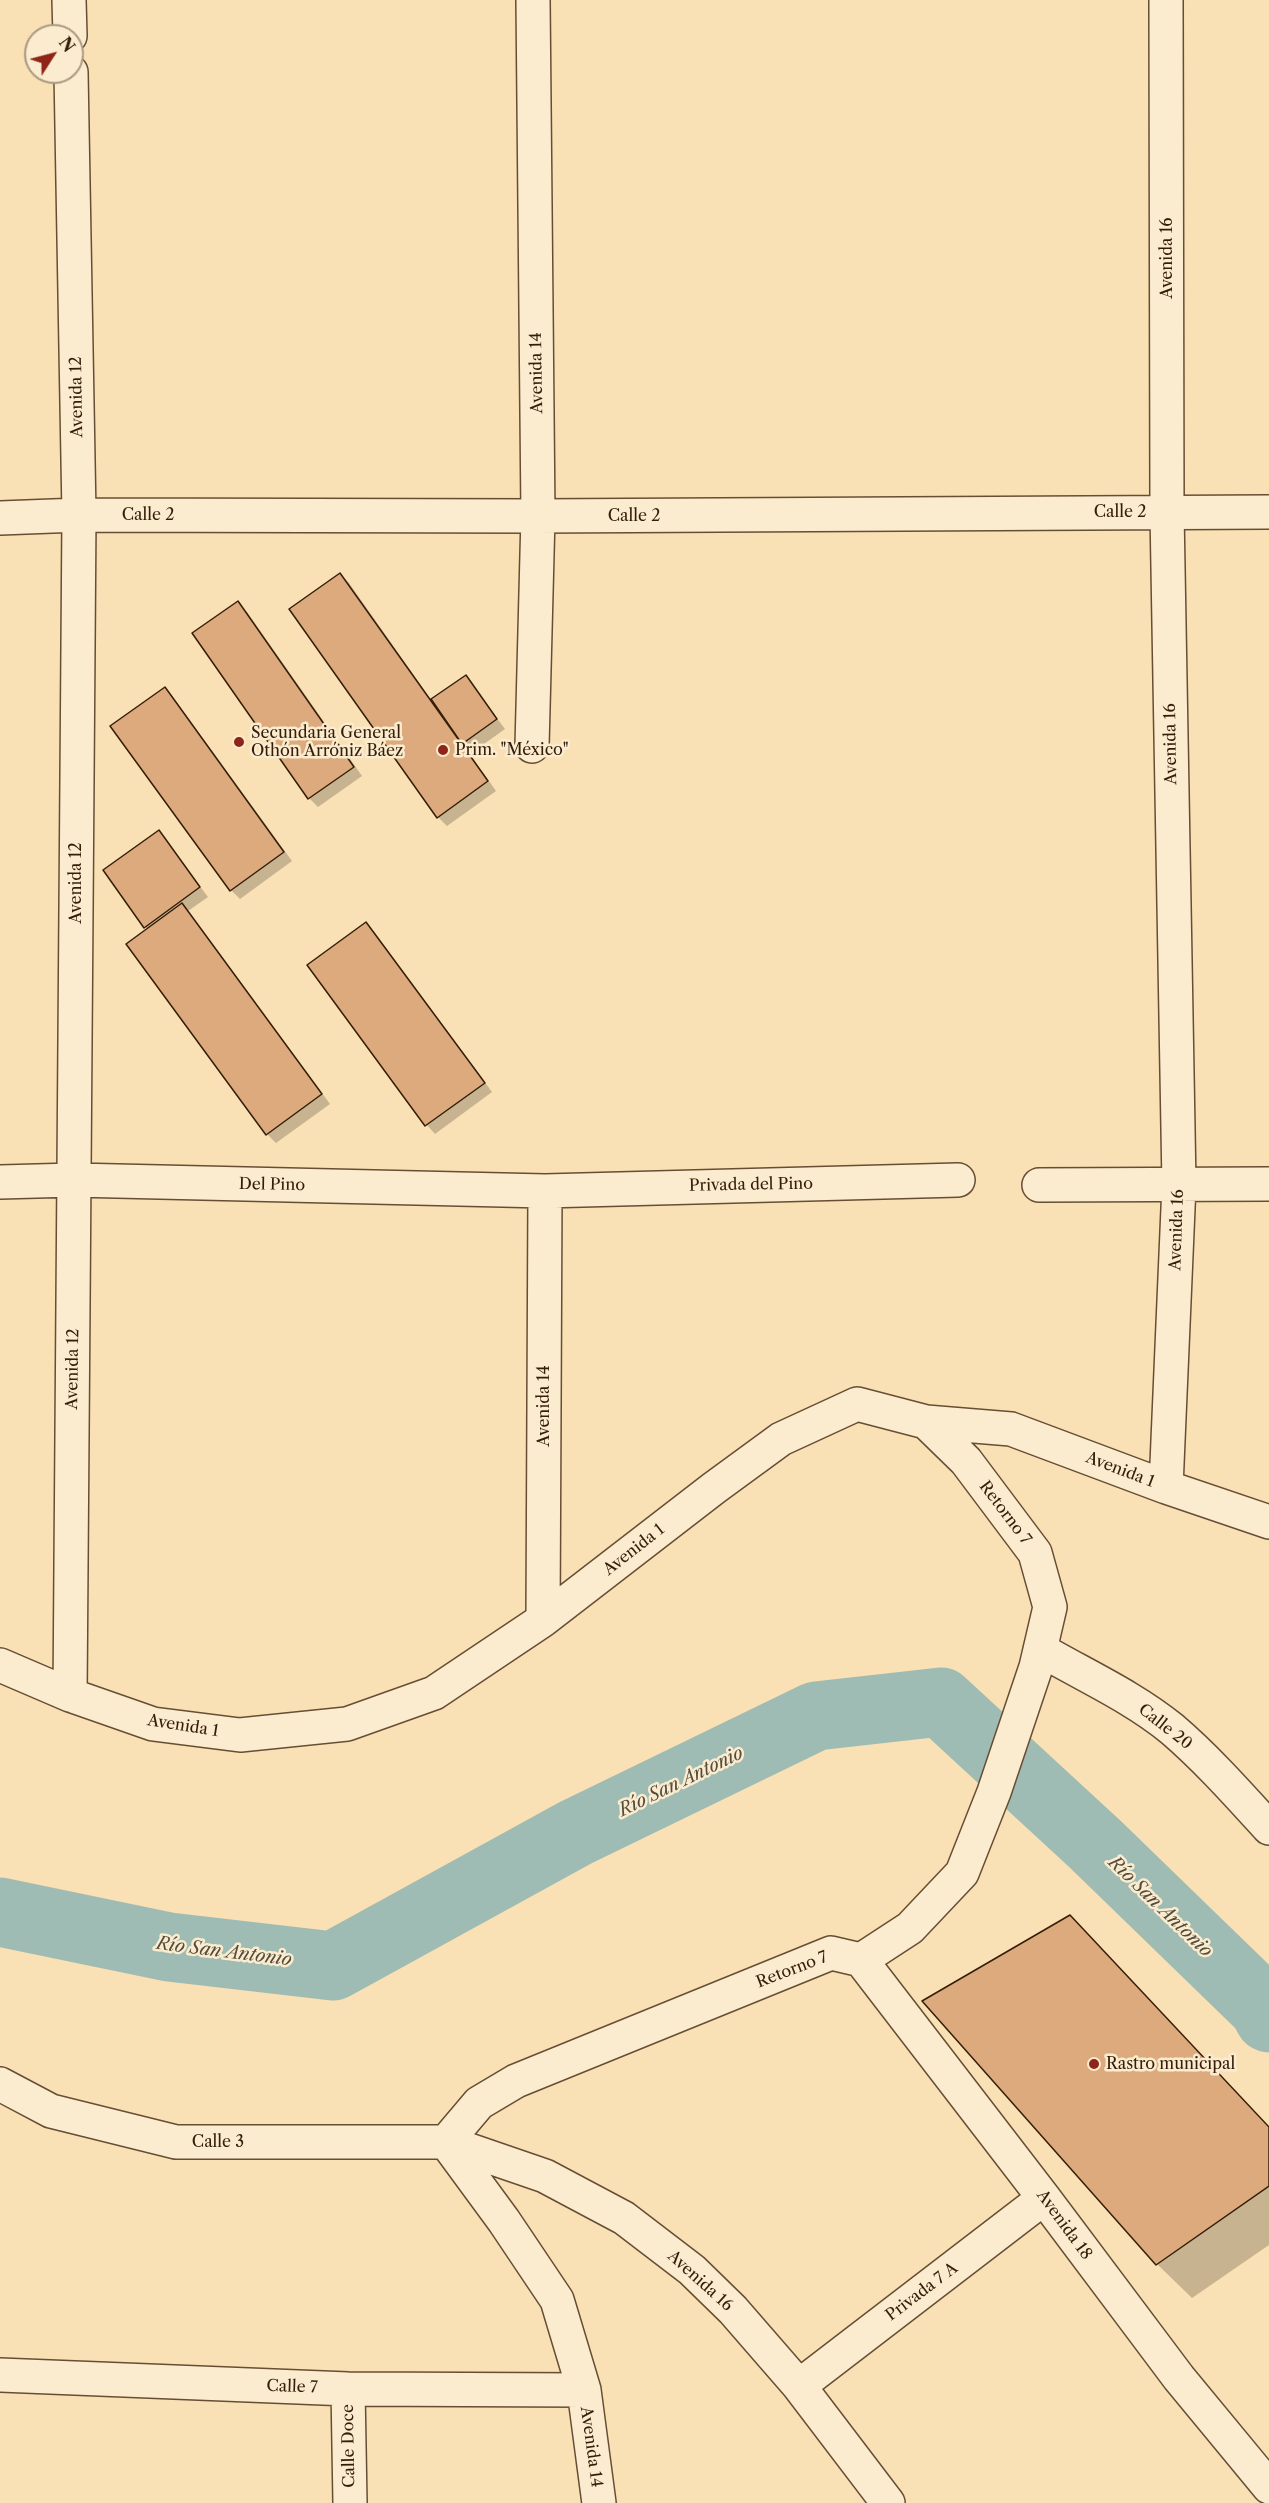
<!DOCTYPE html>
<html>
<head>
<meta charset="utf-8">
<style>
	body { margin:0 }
	#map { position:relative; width:1269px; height:2503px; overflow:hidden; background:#f9e0b5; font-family:"Libre Caslon Text",serif }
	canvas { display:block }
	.north { position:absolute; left:24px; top:24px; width:60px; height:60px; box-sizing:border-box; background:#fbebcf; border:2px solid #ac9980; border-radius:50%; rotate:54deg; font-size:16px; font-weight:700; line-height:24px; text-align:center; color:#351e09 }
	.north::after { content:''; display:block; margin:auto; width:21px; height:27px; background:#8f2418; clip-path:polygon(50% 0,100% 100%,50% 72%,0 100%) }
</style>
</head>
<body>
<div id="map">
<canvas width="1269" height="2503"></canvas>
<div class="north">N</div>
</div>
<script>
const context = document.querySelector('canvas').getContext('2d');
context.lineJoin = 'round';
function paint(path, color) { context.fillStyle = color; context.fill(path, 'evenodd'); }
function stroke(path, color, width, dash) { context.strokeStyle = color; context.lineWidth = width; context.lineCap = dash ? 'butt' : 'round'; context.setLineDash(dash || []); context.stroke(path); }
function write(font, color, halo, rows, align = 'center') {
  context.font = font + ' "Libre Caslon Text",serif'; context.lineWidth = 5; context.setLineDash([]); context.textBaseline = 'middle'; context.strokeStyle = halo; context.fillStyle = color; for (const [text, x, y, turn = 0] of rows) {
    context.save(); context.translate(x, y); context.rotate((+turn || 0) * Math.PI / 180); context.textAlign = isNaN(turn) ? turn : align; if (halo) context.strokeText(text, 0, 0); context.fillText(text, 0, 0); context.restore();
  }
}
const shadow = new Path2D(`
	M340,574L349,583L432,701L466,677L505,729L470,754L496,791L447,826L438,817Z
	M238,603L247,612L362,776L318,807L309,798L195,633Z
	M165,688L173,697L292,861L240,899L231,890Z
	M159,832L208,897L188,911L330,1104L276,1143L267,1134L128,945L148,930L145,927Z
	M366,924L375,933L492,1092L435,1134L427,1125L309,965Z
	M1069,1917L1269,2127V2245L1192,2298L1157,2264Z`);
const river = new Path2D(`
	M0,1912L169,1947L333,1966L575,1833L816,1716L941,1702L1095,1844L1263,2007L1269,2018`);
const building = new Path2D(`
	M340,573L488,781L437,818L289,609Z
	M238,601L354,767L308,799L192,633Z
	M466,675L497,719L462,744L431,699Z
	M165,687L284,852L230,891L110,726Z
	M159,830L200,887L144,928L103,870Z
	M182,903L322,1094L266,1135L126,944Z
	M366,922L485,1083L425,1126L307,965Z
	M1070,1915L1269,2127V2186L1156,2265L922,2001Z`);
const minor = new Path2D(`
	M69,0L70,36
	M0,518L79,515L538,516L1269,512
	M532,746L538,516L533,0
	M0,1182L74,1180L545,1191L958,1180
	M1039,1185L1269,1184
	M1166,1487L1179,1185L1167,512L1166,0
	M543,1620L545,1191
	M1041,1650C1084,1675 1133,1697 1172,1729C1207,1759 1238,1794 1269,1828
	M0,1665L70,1695L153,1724L240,1735L347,1724L434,1693L543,1620L714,1488L781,1439L857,1404L926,1422L1011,1429L1166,1487L1269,1522
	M70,1695L79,515L71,72
	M861,1960L1044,2198L1179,2378L1269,2487
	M0,2084L51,2111L176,2142H446L545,2176L624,2218L692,2270L733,2310L799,2386L888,2503
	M446,2142L479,2103L516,2081L831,1953L861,1960L910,1928L962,1873L994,1792L1036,1667L1050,1607L1035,1553L966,1461L926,1422
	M446,2142L504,2221L557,2300L584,2390L599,2503
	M0,2375L348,2389L584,2390
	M799,2386L1044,2198
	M348,2389L350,2503`);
const markers = [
	[239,742,6,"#8f2418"],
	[443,750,6,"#8f2418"],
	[1094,2064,6,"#8f2418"]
];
const streetNames = [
	["Avenida 16",1167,258,-90],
	["Avenida 14",537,373,-91],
	["Avenida 12",77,397,-91],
	["Calle 2",1120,512],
	["Calle 2",148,515],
	["Calle 2",634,516],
	["Avenida 16",1171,744,-91],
	["Avenida 12",76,883,-90],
	["Del Pino",272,1185,1],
	["Privada del Pino",751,1185,-1],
	["Avenida 16",1177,1230,-88],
	["Avenida 12",73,1369,-89],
	["Avenida 14",544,1406,-90],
	["Avenida 1",1120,1470,21],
	["Retorno 7",1005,1513,53],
	["Avenida 1",634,1550,-38],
	["Avenida 1",183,1726,9],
	["Calle 20",1165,1727,38],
	["Retorno 7",792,1970,-21],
	["Calle 3",218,2142],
	["Avenida 18",1064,2225,54],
	["Avenida 16",700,2281,42],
	["Privada 7 A",922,2292,-37],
	["Calle 7",292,2387,2],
	["Calle Doce",349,2446,-91],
	["Avenida 14",591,2447,82]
];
const poiNames = [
	["Secundaria General",251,733],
	["Othón Arróniz Báez",251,751],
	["Prim. \"México\"",455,750],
	["Rastro municipal",1106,2064]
];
const waterNames = [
	["Río San Antonio",681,1782,-26],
	["Río San Antonio",1160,1907,44],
	["Río San Antonio",224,1952,7]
];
paint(shadow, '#0003');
stroke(river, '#9ebcb3', 69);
paint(building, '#dcaa7c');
stroke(building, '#351e09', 1.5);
stroke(minor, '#664e34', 36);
stroke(minor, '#fbebcf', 33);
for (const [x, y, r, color] of markers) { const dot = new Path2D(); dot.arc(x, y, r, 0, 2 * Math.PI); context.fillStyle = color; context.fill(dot); stroke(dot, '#fbebcf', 2); }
write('16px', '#351e09', '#fbebcf', streetNames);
write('16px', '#351e09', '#fbebcf', poiNames, 'left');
write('italic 18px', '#544d3c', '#fbebcf', waterNames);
</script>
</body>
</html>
